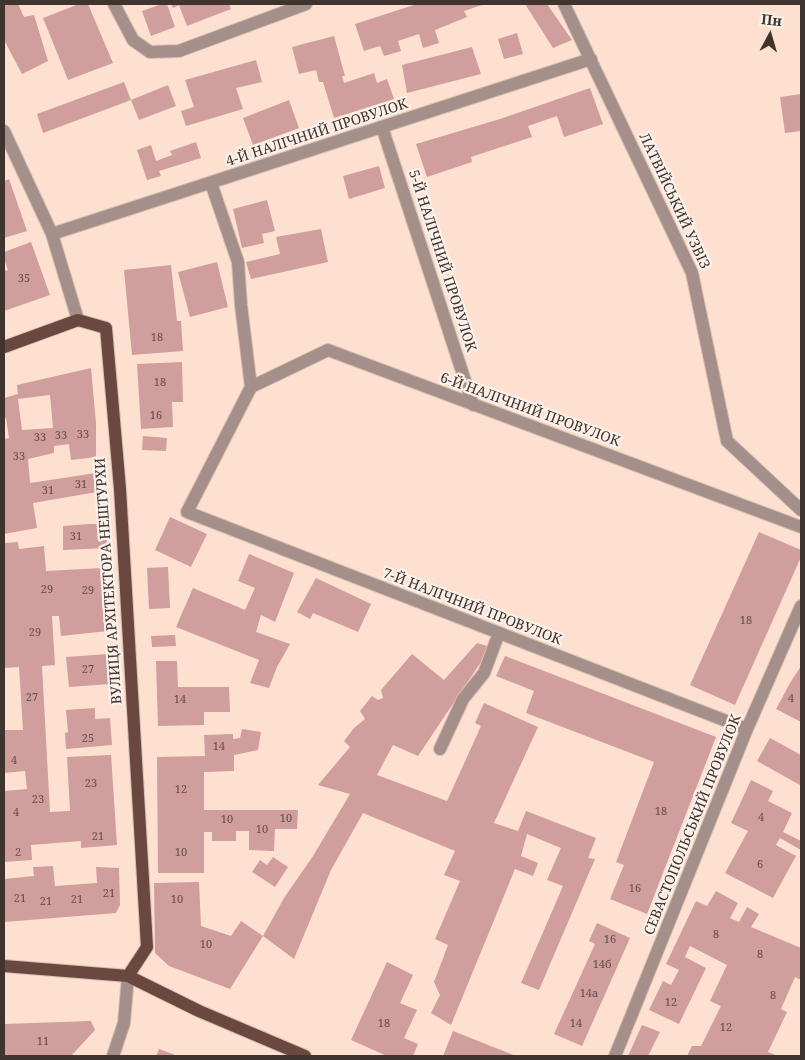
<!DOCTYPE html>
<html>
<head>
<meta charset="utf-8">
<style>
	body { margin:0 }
	#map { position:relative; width:805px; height:1060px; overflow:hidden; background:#fde0d0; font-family:"Noto Serif",serif }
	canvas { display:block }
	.frame { position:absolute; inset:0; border:5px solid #3f342e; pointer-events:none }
	.north { position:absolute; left:745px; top:10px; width:50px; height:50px; -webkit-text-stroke:4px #fdf1eb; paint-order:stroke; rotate:6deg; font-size:14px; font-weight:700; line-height:20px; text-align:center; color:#3f342e }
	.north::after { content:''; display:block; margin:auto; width:18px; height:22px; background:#3f342e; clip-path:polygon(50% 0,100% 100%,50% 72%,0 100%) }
</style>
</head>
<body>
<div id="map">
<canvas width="805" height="1060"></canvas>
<div class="frame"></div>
<div class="north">Пн</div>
</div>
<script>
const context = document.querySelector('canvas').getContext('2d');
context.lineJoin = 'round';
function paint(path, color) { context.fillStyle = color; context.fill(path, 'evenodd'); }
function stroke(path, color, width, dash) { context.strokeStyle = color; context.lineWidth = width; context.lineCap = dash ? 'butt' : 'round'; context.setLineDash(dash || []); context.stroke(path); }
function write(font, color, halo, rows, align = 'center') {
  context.font = font + ' "Noto Serif",serif'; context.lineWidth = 4.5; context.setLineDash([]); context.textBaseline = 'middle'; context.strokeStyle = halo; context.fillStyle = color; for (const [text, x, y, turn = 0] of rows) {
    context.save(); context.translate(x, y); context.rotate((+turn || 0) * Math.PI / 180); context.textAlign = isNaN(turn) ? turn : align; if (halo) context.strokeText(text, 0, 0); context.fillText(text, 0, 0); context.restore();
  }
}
const building = new Path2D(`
	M4,4H18L24,17L34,15L48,61L22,74L4,40Z
	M79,4H88L113,63L68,80L43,18Z
	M162,4H167L175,27L151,36L142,11Z
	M171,4H229L231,9L187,26L179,5L173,8Z
	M417,4H485L464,11L467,17L435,30L439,43L423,48L419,34L398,41L401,51L384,56L380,46L364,51L355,24Z
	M525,4H547L572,40L553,48Z
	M517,33L523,54L504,59L498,39Z
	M334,36L345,76H342L344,83L374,73L377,83L387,79L394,99L334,118L323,82H319L316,70L299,74L292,47Z
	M472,47L481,74L407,93L402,65Z
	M256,60L262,82L236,88L243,109L186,126L181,111L194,107L185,80Z
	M124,82L131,100L168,85L176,106L139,120L131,100L43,133L37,114Z
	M590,88L603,124L564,137L557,116L528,126L532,137L471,157L472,162L427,177L416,144L500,119Z
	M801,94V131L785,133L780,97Z
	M289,100L299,128L253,145L243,118Z
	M196,142L201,158L159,171L161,176L147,180L137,150L151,145L156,161L172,155L170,151Z
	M379,166L385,188L349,199L343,176Z
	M9,179L27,231L4,238V181Z
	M267,200L275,231L262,234L264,243L242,248L233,209Z
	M321,229L328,262L251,279L246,262L280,254L276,237Z
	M31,242L50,295L4,311V271L8,270L4,259V252Z
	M217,262L228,307L190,317L178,272Z
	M171,265L177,321H181L183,351L132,355L124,270Z
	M182,362L183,402H172L173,427L141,429L137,364Z
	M91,368L96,423V457L71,460L69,444L54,446V453L28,459L30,483L96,473L97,492L33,503L37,528L4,534V439L9,438L6,418L4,419V398L18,394L17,385ZM50,395L53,428L22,430L18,399Z
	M143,436L167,438L166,451L142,450Z
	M170,517L207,534L191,567L155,550Z
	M89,524H106L107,548L63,550V526Z
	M759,532L801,550V557L735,705L690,685Z
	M18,542L19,549L44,546L46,571L103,568L108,631L61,636L59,616H52L55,665L42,666L50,812L70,811L67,757L111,755L117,845L81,848V841L31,845L32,860L4,862V791L27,789L25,771L4,773V730H23L19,667L4,668V543Z
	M249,554L294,573L275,622L261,615L256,632L290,644L277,667L269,688L250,683L259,660L176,627L193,588L245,610L255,588L238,581Z
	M168,567L170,608L149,609L147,568Z
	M316,578L371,604L358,632L313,613L310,619L297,612Z
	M175,635L176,646L152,647L151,636Z
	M477,643L491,647L418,756L393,745L377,775L447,801L481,726L475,723L484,703L538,727L494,823L518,831L526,811L596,838L588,858L595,859L539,990L521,983L563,886L547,880L561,848L527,834L521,856L538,863L533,876L515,869L451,1025L431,1013L440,995L434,982L448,945L435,939L460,881L444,875L455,851L363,813L331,870L294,959L263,936L284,898L313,856L350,794L318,785L350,747L344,741L354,728L365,719L360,711L372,696L378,700L383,698L381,690L412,654L444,680Z
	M108,654L110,684L69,687L66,657Z
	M505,656L716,737L647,914L610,899L624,865L616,862L654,762L526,713L534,691L496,676Z
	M156,661H177L178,687H229L230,712H204V725L158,726Z
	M801,666V722L776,709L790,683Z
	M95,708V719L110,718L112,745L66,749L65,733L68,732L66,710Z
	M242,729L261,732L258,750L234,755V771L204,772V810H298L297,829H275L274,851L249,850V831H236V841H212V832H204V873H158L157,757L205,756L204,735L233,734V739L240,738Z
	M770,738L801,755L800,785L757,761Z
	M751,780L773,791L768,801L792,813L783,832L801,841V850L780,838L776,845L796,856L773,898L725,873L748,831L731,823Z
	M273,857L288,867L275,887L252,872L260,860L267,865Z
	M53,866L55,886L97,883L96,867L119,868L120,905L116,913L4,922V879L34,876L33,867Z
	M199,882L201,926L231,936L241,921L263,936L230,989L169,966L155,953L154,883Z
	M716,891L738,903L730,918L739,922L747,907L759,914L751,927L801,948V980L795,977L781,1009L787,1012L768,1052L778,1056H687L692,1046H701L721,1006L710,1001L727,965L690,946L685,957L706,968L679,1024L649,1010L663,981L671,985L679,970L666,964L696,901L707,906Z
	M597,923L630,938L582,1046L554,1034L595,944L589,941Z
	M387,962L413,975L400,1003L417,1010L404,1038L418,1044L413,1056H387L351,1040Z
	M91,1021L95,1030L72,1055L4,1056V1024Z
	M642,1025L660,1032L648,1056H628Z
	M453,1031L516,1056H443Z
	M159,1049L178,1056H156Z`);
const minor = new Path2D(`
	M114,4L133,40L150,52L179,51L306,4
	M564,4L692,273L727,441L801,510
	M382,127L473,405
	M4,131L52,234L78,320
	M211,183L238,262L241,305L251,387L187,512L747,729
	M52,234L591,59
	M251,387L328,350L801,527
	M440,749L463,699L484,673L499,633
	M113,1056L124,1023L128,976
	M615,1056L747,729L801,606`);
const major = new Path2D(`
	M4,347L78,320L106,328L120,489L147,947L128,976
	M4,966L128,976L199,1011L305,1056`);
const numberNames = [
	["35",24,279],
	["18",157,338],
	["18",160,383],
	["16",156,416],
	["33",83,435],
	["33",61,436],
	["33",40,438],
	["33",19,457],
	["31",81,485],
	["31",48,491],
	["31",76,537],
	["29",47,590],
	["29",88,591],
	["18",746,621],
	["29",35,633],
	["27",88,670],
	["27",32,698],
	["4",791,699],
	["14",180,700],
	["25",88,739],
	["14",219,747],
	["4",14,761],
	["23",91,784],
	["12",181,790],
	["23",38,800],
	["18",661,812],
	["4",16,813],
	["4",761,818],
	["10",286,819],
	["10",227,820],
	["10",262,830],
	["21",98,837],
	["2",18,853],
	["10",181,853],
	["6",760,865],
	["16",635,889],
	["21",109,894],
	["21",20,899],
	["21",77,900],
	["10",177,900],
	["21",46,902],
	["8",716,935],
	["16",610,940],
	["10",206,945],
	["8",760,955],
	["14б",602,965],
	["14а",589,994],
	["8",773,996],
	["12",671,1003],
	["18",384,1024],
	["14",576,1024],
	["12",726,1028],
	["11",43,1042]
];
const streetNames = [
	["4-Й НАЛІЧНИЙ ПРОВУЛОК",317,133,-18],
	["ЛАТВІЙСЬКИЙ УЗВІЗ",674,201,65],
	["5-Й НАЛІЧНИЙ ПРОВУЛОК",442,261,72],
	["6-Й НАЛІЧНИЙ ПРОВУЛОК",530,410,20],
	["ВУЛИЦЯ АРХІТЕКТОРА НЕШТУРХИ",109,581,-94],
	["7-Й НАЛІЧНИЙ ПРОВУЛОК",472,607,21],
	["СЕВАСТОПОЛЬСЬКИЙ ПРОВУЛОК",693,825,-68]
];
paint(building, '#d09e9c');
stroke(minor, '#d7beb0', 14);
stroke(major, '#d7beb0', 14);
stroke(minor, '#a48f8a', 12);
stroke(major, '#6b483f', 12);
write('11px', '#634e4a', null, numberNames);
write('14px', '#3f342e', '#fdf1eb', streetNames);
</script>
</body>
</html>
